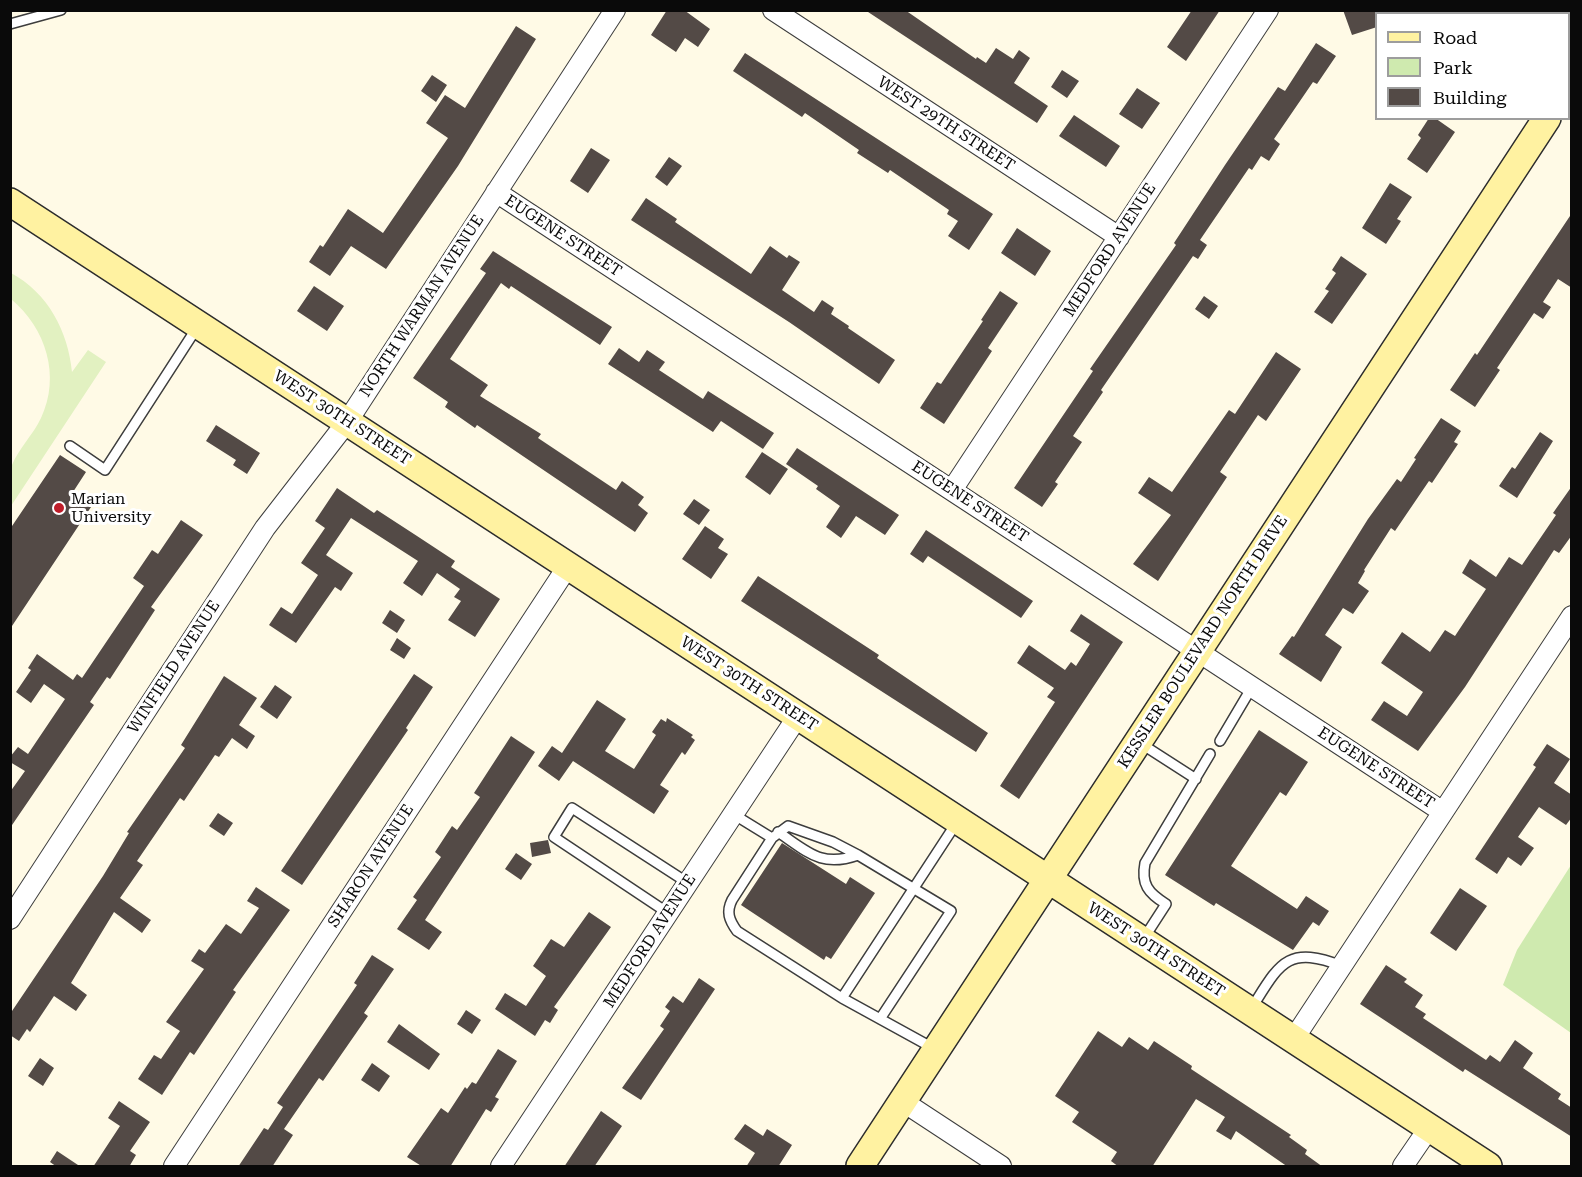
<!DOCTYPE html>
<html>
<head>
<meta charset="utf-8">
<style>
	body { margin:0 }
	#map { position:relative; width:1582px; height:1177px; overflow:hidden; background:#fffae6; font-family:"Roboto Serif",serif }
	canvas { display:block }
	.frame { position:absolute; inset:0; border:12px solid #0a0a0a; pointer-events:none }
	.legend { position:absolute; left:1375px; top:12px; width:195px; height:108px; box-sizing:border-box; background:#fff; border:2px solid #9d9d9d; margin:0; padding:8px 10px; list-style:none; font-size:18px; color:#0a0a0a }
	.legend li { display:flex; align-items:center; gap:12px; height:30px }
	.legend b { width:30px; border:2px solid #9d9d9d }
</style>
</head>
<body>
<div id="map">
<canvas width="1582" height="1177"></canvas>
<div class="frame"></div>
<ul class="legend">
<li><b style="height:8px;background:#fff2a1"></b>Road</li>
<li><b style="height:16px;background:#cfeaaf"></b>Park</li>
<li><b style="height:16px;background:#534a46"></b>Building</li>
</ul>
</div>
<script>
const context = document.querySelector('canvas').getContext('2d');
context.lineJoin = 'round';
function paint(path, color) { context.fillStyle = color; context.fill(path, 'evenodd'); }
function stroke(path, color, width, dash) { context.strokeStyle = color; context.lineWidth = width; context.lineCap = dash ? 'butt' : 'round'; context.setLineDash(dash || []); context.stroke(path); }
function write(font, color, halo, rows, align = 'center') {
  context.font = font + ' "Roboto Serif",serif'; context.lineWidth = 6; context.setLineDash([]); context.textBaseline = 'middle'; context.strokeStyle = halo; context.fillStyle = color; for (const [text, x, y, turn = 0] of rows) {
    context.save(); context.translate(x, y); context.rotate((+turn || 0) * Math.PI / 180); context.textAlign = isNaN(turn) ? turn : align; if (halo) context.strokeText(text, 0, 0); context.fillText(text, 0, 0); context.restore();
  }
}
const green = new Path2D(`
	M1571,865L1572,1033H1571L1503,985L1517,950Z`);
const pitch = new Path2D(`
	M11,273C48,293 68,331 72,372L88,350L106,362L11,506C10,494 7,475 12,465C19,448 33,435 41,418C61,376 46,328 11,299Z`);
const building = new Path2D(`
	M667,10H684L710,29L698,47L685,38L676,52L651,35Z
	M865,10H905L976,59L977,57L986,63L996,48L1013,59L1019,50L1030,58L1014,83L1048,106L1037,123Z
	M1192,10H1220L1186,61L1167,47Z
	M1343,10H1377V27L1352,35Z
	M516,26L536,39L458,166L386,269L351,246L330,276L309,262L320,245L323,247L348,209L383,233L448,138L426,123L445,95L465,108Z
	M1316,43L1336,56L1317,84L1313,82L1274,139L1280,144L1269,161L1261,156L1252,170L1249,168L1200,240L1207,245L1198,259L1193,256L1101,390L1103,392L1073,436L1082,442L1055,482L1058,484L1042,507L1014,488L1093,371L1090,369L1176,245L1174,243L1225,165L1278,87L1285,91Z
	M745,53L993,214L969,250L948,236L958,221L947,214L949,210L890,170L888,173L857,153L859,150L805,113L802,117L733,71Z
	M1062,70L1079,81L1067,98L1051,87Z
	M432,75L447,85L436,102L421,91Z
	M1137,88L1160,103L1142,129L1119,114Z
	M1074,115L1120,146L1106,167L1059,136Z
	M1429,118H1435L1455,132L1427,173L1407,159L1421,138L1418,135Z
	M591,148L610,160L588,193L570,181Z
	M669,157L682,166L667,186L655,177Z
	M1390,183L1412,197L1397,219L1401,221L1386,244L1362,228Z
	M646,198L677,219L675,222L751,274L770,246L787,258L789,255L800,262L782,290L814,312L822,300L834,308L831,314L849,326L848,328L895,360L879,384L789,322L631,220Z
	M1572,213V288L1558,279L1543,302L1551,307L1543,319L1534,313L1497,368L1500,370L1475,407L1450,390L1475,353L1477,355Z
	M1017,228L1051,251L1035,276L1001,253Z
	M493,251L612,327L600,345L511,286L509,289L501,283L450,359L488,385L480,396L541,434L538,438L616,490L622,481L644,497L638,505L648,513L635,532L477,425L475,428L445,407L448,402L413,378L486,273L480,269Z
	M1341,256L1367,274L1332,324L1314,312L1329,291L1325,289L1336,273L1332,270Z
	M314,286L344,306L327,331L297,311Z
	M1000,291L1018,303L988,348L992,351L944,424L920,408L937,382L941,384L983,321L981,320Z
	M1204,296L1218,306L1209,319L1195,309Z
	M619,348L639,362L647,350L665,362L659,370L703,399L708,391L774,433L763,449L721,421L713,432L608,364Z
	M1276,352L1301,369L1266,421L1258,415L1220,472L1227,477L1158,581L1133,564L1171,515L1138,493L1149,477L1172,492L1229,410L1235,414Z
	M1441,418L1461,431L1454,442L1458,444L1432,483L1429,481L1395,531L1391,528L1364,570L1365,571L1358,583L1369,591L1353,614L1343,608L1325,635L1342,647L1321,682L1279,654L1292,636L1294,637L1368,519L1397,479L1401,482L1416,459L1414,458Z
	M216,425L260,453L247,474L233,465L236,460L206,441Z
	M1540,432L1553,441L1517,498L1499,486L1512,467L1515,469Z
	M797,448L899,515L885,535L856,516L841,538L826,527L840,506L816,489L818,486L786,464Z
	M762,452L788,469L770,495L745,477Z
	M60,455L86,472L73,492L93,504L10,629V529Z
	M1572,486V535L1559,553L1554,550L1465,687L1418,751L1371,720L1384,701L1407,716L1423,692L1381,663L1402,632L1430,652L1445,630L1455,636L1486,589L1462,573L1470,559L1496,577L1509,557L1522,565L1556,515L1553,513Z
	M337,488L374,513L377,510L417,536L455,561L451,567L500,599L475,637L448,620L461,601L454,597L460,589L437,573L422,596L403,583L418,561L351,518L326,555L353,573L341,591L335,587L296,643L269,625L281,607L292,614L318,575L301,563L325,528L315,521Z
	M694,499L710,510L699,525L683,514Z
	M181,520L203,535L151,607L155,610L110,679L107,677L90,702L94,705L10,828V792L25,771L10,762V757L18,747L28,754L65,699L44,684L31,703L16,692L31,670L28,668L37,654L73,680L77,674L82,678L144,586L133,578L152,550L158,554Z
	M705,526L724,539L718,548L728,554L711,579L682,559Z
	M926,530L1033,601L1021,618L928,556L923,563L910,554Z
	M758,576L879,655L877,658L988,733L976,752L741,601Z
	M390,610L405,620L397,633L382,623Z
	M1081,614L1123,642L1019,799L1000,786L1055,702L1047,697L1054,688L1017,663L1029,645L1065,670L1071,662L1076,666L1090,644L1070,631Z
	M397,638L411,648L404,659L390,650Z
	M414,674L433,687L406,728L408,730L302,885L281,871Z
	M224,676L257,698L239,725L255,736L247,749L232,738L219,757L215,755L184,801L180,798L137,861L143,865L120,898L151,920L142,933L114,912L71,983L87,995L76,1011L54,996L30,1032L27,1029L19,1041L10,1035V1014L103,876L129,833L127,832L185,748L181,745Z
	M275,685L292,697L277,719L260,707Z
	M597,700L626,719L605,751L634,769L656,735L652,732L661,719L666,722L667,718L693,735L691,737L695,740L685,755L682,752L660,785L669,791L654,814L573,761L559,781L538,766L552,746L562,753Z
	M1259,730L1308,762L1286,796L1280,792L1231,866L1297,909L1306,896L1329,911L1319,926L1313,922L1293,950L1216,903L1214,906L1165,875Z
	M511,736L535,752L425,920L442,932L429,950L397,929L417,900L413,897L441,857L435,852L452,826L457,830L480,797L474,793Z
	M1547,744L1570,759L1554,783L1572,795V817L1566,825L1539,807L1518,837L1534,848L1521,866L1508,857L1497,874L1475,859L1536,767L1533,765Z
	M218,813L233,823L224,836L209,826Z
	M548,840L551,853L532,857L530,843Z
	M782,843L846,884L850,877L875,893L831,959L826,956L824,960L741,905Z
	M516,853L532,864L521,880L505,869Z
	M256,887L290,910L233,990L236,992L194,1055L190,1052L162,1095L138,1079L154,1055L161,1059L180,1031L166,1022L204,969L191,961L199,949L205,953L226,924L241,934L259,908L247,901Z
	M1460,888L1487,906L1456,951L1430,933Z
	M589,912L611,927L554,1007L558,1010L550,1023L545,1020L535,1036L495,1009L505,993L526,1006L546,976L533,966L551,939L564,947Z
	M372,955L394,969L364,1013L368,1016L343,1052L323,1081L319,1078L284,1129L293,1135L272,1167H238L264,1128L268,1130L283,1107L277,1103L357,985L354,983Z
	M1386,965L1407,979L1404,982L1423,995L1415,1007L1426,1014L1423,1018L1486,1060L1490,1055L1500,1062L1515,1040L1533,1053L1523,1068L1561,1094L1558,1099L1572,1108V1137L1465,1069L1463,1072L1360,1004Z
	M699,978L715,989L641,1100L622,1088L664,1029L660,1026L670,1011L665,1007L673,996L683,1003Z
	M466,1010L481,1020L472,1034L457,1024Z
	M399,1024L440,1054L429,1070L387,1042Z
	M1098,1031L1122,1047L1129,1037L1148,1050L1154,1041L1192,1066L1191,1069L1291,1135L1289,1137L1307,1150L1305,1154L1323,1167H1288L1236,1131L1231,1140L1216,1131L1225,1117L1196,1099L1152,1167H1119L1111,1161L1117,1152L1072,1122L1079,1112L1055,1096Z
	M498,1049L517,1061L495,1097L499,1099L491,1112L486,1109L450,1167H423L407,1157L441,1108L448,1113L465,1087L467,1089L472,1082L476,1084Z
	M40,1058L54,1068L43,1086L28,1076Z
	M372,1063L390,1076L379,1092L361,1080Z
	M119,1101L150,1122L130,1151L136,1155L129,1167H93L120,1126L108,1118Z
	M601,1111L622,1126L594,1167H564Z
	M745,1124L763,1136L767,1129L792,1145L778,1167H746L755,1153L734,1139Z
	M57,1151L81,1167H57L50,1162Z`);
const service = new Path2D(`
	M10,24L61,10
	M70,446L105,470L198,326
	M1220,741L1252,687
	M1140,743L1196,779
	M733,814L772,838L788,826L833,842L858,855L951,911L880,1019
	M778,832C808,852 821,868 858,855
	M772,838L732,900C726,912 729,920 737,931L842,998L933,1048
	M668,913L554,837L572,808L688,883
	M1144,938L1166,904C1148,893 1141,884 1145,863L1210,754
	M842,998L957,822
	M1251,1009C1279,965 1286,944 1342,966`);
const minor = new Path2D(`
	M773,10L1119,237
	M496,192L1443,812
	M952,490L1268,10
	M10,919L265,528L347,422L615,10
	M1293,1040L1572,616
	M902,1101L1001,1166
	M174,1166L568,566
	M501,1166L798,716
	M1403,1166L1429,1128`);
const secondary = new Path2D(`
	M1568,86L1572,82
	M10,202L1488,1166
	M860,1166L1547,118`);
const markers = [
	[59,508,6,"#be1d29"]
];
const streetNames = [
	["WEST 29TH STREET",946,124,33],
	["EUGENE STREET",563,236,33],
	["MEDFORD AVENUE",1110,250,-57],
	["NORTH WARMAN AVENUE",422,306,-57],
	["WEST 30TH STREET",342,418,33],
	["EUGENE STREET",970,502,33],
	["KESSLER BOULEVARD NORTH DRIVE",1203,642,-57],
	["WINFIELD AVENUE",174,667,-57],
	["WEST 30TH STREET",749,684,33],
	["EUGENE STREET",1376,768,33],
	["SHARON AVENUE",371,866,-57],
	["MEDFORD AVENUE",650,941,-57],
	["WEST 30TH STREET",1156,950,33]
];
const poiNames = [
	["Marian",71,499],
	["University",71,517]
];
paint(green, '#cfeaaf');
paint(pitch, '#e2f1c1');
paint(building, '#534a46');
stroke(service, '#3d3d3d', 12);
stroke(minor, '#3d3d3d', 22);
stroke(secondary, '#2c2c2c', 30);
stroke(service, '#fff', 9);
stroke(minor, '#fff', 20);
stroke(secondary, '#fff2a1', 27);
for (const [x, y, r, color] of markers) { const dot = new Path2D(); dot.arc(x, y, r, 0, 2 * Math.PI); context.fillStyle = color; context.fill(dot); stroke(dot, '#fff', 2); }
write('16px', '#0a0a0a', '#fff', streetNames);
write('16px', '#0a0a0a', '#fff', poiNames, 'left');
</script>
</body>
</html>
